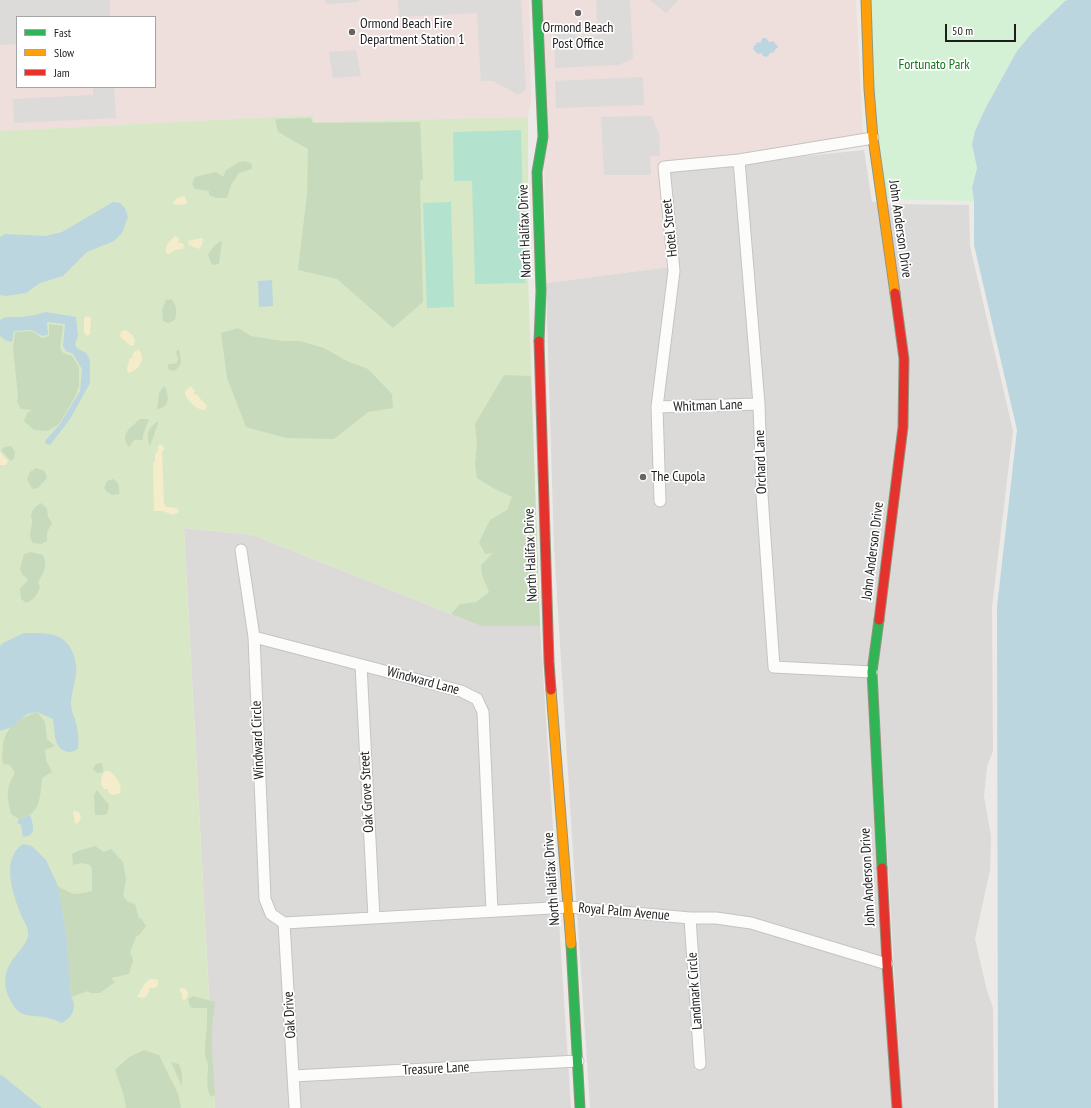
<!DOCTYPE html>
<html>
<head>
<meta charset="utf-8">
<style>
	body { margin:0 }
	#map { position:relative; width:1091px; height:1108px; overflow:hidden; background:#eceae6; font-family:"PT Sans Narrow",sans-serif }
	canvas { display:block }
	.legend { position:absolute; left:16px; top:16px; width:140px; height:72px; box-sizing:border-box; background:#fff; border:1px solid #a5a5a5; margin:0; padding:5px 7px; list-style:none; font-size:12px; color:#1e1e1e }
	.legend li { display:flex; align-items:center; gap:8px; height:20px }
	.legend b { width:20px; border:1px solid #a5a5a5 }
	.scale { position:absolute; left:945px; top:24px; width:71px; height:18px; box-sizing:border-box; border:2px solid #1e1e1e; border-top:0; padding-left:5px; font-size:12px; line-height:14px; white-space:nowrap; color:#1e1e1e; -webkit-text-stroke:3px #fff; paint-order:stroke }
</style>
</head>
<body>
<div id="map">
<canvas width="1091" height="1108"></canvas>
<ul class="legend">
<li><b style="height:5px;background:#30b455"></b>Fast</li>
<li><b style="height:5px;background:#ff9f0a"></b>Slow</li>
<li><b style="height:5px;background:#e5322d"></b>Jam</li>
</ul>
<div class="scale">50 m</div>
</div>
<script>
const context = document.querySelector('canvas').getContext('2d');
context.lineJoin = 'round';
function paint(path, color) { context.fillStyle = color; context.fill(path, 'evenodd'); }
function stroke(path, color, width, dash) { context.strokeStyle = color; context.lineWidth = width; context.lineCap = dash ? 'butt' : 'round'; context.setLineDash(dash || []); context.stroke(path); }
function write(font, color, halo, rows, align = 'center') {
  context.font = font + ' "PT Sans Narrow",sans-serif'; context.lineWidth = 3.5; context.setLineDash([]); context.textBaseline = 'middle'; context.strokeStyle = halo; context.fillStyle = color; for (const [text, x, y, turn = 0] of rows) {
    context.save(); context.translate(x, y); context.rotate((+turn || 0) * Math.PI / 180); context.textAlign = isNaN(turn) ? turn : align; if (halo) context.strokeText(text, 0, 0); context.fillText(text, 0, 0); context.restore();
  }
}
const residential = new Path2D(`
	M864,150L872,202H877L899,360L898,427L868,667L778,661L767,494L764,399L744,164L769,160Z
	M734,166L754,399L662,402L679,271L669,172Z
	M888,204L969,205L970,246L1013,431L992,607L993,751L987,767L984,796L991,836L990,870L975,939L986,987L993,1008L994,1108H902L877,672L908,426Z
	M669,267L652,402L655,507L664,505L662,412L754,410L773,672L867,678L881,957L752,917L717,912H690L576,901L554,547L546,283Z
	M184,528L253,535L481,626H540L571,1108H215Z
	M577,912L685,923L695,1070L705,1068L695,923H715L750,928L882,969L892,1108H590Z`);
const commercial = new Path2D(`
	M0,0H529L531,100L528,117L313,122L312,115L0,131ZM17,17H155V87H17Z
	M542,0H856L863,134L743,153L660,163L669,267L546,283Z`);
const grass = new Path2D(`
	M313,115V122L528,117V277L540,626H481L253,535L184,528L215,1108H0V131Z`);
const forest = new Path2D(`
	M311,118L313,123L420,122L423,179L420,181L423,302L393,328L337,279L298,270L307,194L308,149L278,132L275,119Z
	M246,161L252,164V169L239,173L231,185L227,198H216L209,195V191L195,189L192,184L195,177L216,172L223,177L226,170L240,162Z
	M222,241L219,264L212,265L208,255C212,249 215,243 222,241Z
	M171,299C177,305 177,312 175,320L168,323L163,321L162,310L166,300Z
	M49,324L63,326L60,348L63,353L72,356L79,367V386L75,397L59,424L48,431L34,430L24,421L27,413L32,410L21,409L17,402L18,396L13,349L15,332L32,331L42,338L49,336Z
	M238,328L251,336L282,341H300L324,348L347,361L368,369L392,394L393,408L368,412L334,439L286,438L246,427L227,378L221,333Z
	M179,349L181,363L177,369L173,371L168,369V364H172L177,363L178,358L176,352Z
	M504,375L531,376L540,626H481L451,614L460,604L476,602L489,592L482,575L481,565L493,553L485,554L479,542L490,520L507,510L512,497L493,488L477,478L475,464L477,443L475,424Z
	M164,386C170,395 170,408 157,409L159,393Z
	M140,419H149L143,435V440H134L129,447C119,433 131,428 140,419Z
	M159,421L150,446C145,436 149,425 159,421Z
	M11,446L15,452L14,458L11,461L1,450L5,447Z
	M36,468L45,471L47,478L38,488L32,489L27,479L30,472Z
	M113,479C119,483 120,487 119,494L112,495L107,492L104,488L107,481Z
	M41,503L47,509L48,517L52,523L47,532V541L41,544L33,543C27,535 32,530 32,522C33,520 31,518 31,515C32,510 37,505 41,503Z
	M31,552L43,555C48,566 44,572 38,582L40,587C37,595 34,600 26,603L21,599L20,589L28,580L22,574L20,569L24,554Z
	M37,712L45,722L47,739L55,746L45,750L46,760L52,772L42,778C41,789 41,806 31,814C28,816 22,817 19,819L11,814C7,795 5,790 15,773L10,765L3,764C0,733 9,723 37,712Z
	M102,763L103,772L97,773L93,769L96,764Z
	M97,790L109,805L107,814L101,815H95L94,795Z
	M95,846L104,852L111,849L123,862L126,879L123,896L127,901L135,904L139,919L141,918L146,926L140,934L136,937L130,952L133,960L129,974L111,978L115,982L100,993H90L88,991L71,997L67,939L58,886C75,896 74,895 92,891V869L90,865L82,863L73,865L72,854L81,850Z
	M193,996L215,1002L212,1027V1049L215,1095L211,1097C205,1087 208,1077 208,1067C208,1063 206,1059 205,1055C205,1039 208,1024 207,1008H193L190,1007L188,999Z
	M144,1050L159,1055L178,1094L181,1108H126L124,1096L115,1070L129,1057Z
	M171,1062L179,1064L182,1073V1087Z`);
const sand = new Path2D(`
	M183,196L185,197L187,203L186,204L178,205L174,204L173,203L176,199Z
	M175,236L179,238L178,242L184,244L183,249L175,250L169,254H167C163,248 170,240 175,236Z
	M202,238H203L202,245L199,249L189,245L188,241Z
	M87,316L91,318L90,334L87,336L84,332V319L85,317Z
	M126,330C131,334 137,337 134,345L131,346L121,338L120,335L122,331Z
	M138,349C147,358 139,371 128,373L127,368L130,358H132L133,353Z
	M191,386L195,391L193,394H196L207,406L205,410C198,411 184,399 185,391Z
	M158,445H162L165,450L162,451L164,504L167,507L177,508L179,512L173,515L162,511H154L153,463L155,461V454L158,451Z
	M0,452L8,461L6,465H0Z
	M105,771H109C116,776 123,784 120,793C116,795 112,796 109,793L108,789H104C99,783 101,777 105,771Z
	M73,811L79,812L81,817L79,822L75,824Z
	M150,979H155L158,980V985L155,988H150L148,994L144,998L137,997L145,983Z
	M182,988H185L188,993L187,998L184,1000L182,999V994L179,990Z`);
const park = new Path2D(`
	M866,0H1068L1065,1L1032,33L1017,51L985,109L975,131L973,153L976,159L977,168L972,188L974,201L881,199Z`);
const pitch = new Path2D(`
	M521,130L525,283L475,284L472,181H454L453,132Z
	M451,202L454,307L427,308L423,203Z`);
const parking = new Path2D(`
	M0,0H110V17H17V44L0,45Z
	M325,0H359V2L326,4Z
	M398,0H521L526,89L518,95L493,81H481L477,13L399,17Z
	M596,0H630L633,58L619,65L555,68L554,27L574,26L575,36L598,35Z
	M650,0H678L666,13Z
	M356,50L361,76L333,78L329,52Z
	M643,77L644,105L556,108L555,81Z
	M93,87H114L116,118L14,123L13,99L93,95Z
	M651,116L659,134L660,156H650L651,175H604L601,117Z`);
const water = new Path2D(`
	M1068,0H1091V1108H998L997,607L1017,430L974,245V201L972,188L977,168L972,144L975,131L985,109L1017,51L1032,33L1065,1Z
	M762,38H766L769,42L774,41V43L777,45L778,47L774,51L775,52L770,53L769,55L766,57L763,56L762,53L757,54L756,52L753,49L754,46L756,45V43L761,42Z
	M113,202L120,203L125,208L128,217L122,233L114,241L87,252L63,276L40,283L26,293L6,296L0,295V237L5,234L45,236L62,232Z
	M272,280L273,306L259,307L258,281Z
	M46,312L76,317L78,336L75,344L77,348C79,350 84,351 86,353C93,360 89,374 90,383L70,419L50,445L46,444L45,441L60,424L80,391L82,369L73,354L66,351L63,346L65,324L47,322L48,335L42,336L32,330L14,331L12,342L5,340L0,336V320C7,315 15,318 23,317C31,316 38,314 46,312Z
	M24,633C46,633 66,631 74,656C76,663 77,668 76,674C75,684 71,694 71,704C71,709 73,715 75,719C78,729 79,739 78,749C73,752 70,753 65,751C53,747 55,730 53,719L37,712L27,714L12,727L0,731V646L3,643Z
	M30,815L33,825V832L29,836L23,837L21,825L17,823L19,819Z
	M23,844L32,846L46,860L58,886L67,939L71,997C78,1007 72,1018 62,1023C57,1021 53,1019 48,1018C38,1015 23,1018 16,1009C12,1004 8,997 6,990C0,958 31,949 28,931C27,926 24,921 22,917C13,895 0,859 23,844Z
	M0,1075L3,1076L42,1108H0Z`);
const street = new Path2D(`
	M739,160L759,404L762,495L774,667L872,672
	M657,407L759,404
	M660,501L657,407L674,271L664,167L739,160L873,138
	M241,550L254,637L265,899L271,914L284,923
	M254,637L461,691L477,699L483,712L492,911
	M361,665L374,918
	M690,918L700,1064
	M284,923L569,907L690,918H716L751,923L887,964
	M284,923L295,1108
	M293,1076L578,1061`);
const fast = new Path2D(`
	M537,0L543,137L537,172L541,291L539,341
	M879,620L872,672L882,868
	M571,944L580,1108`);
const slow = new Path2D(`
	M866,0L869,89L873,138L895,293
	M551,690L571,944`);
const jam = new Path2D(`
	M539,341L549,662L551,690
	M879,620L903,427L904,359L895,293
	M882,868L887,964L897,1108`);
const markers = [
	[578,13,4,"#666564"],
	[352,32,4,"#666564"],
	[643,477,4,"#666564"]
];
const poiNames = [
	["Ormond Beach Fire",360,24],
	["Department Station 1",360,40],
	["Ormond Beach",578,28,"center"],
	["Post Office",578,44,"center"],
	["The Cupola",651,477]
];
const parkNames = [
	["Fortunato Park",934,65]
];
const streetNames = [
	["Hotel Street",670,228,-96],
	["John Anderson Drive",900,229,82],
	["North Halifax Drive",525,231,-92],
	["Whitman Lane",708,406,-2],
	["Orchard Lane",761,462,-92],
	["John Anderson Drive",873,551,-83],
	["North Halifax Drive",531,555,-92],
	["Windward Lane",423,681,15],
	["Windward Circle",258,740,-92],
	["Oak Grove Street",367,792,-93],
	["John Anderson Drive",868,877,-93],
	["North Halifax Drive",552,879,-94],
	["Royal Palm Avenue",624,912,5],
	["Landmark Circle",695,991,-94],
	["Oak Drive",290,1015,-93],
	["Treasure Lane",436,1069,-3]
];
paint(residential, '#dbdad8');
paint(commercial, '#eededc');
paint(grass, '#d8e8c6');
paint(forest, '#c7dabc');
paint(sand, '#f5eccb');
paint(park, '#d5f1d5');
paint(pitch, '#b3e2ce');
paint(parking, '#dcdbda');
paint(water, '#bbd6de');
stroke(street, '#c5c4c2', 13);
stroke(fast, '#93957f', 11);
stroke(slow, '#93957f', 11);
stroke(jam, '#93957f', 11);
stroke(street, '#fcfcfb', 11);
stroke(fast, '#30b455', 9);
stroke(slow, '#ff9f0a', 9);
stroke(jam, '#e5322d', 9);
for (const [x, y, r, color] of markers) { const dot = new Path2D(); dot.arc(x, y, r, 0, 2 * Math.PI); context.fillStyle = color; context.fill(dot); stroke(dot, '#fff', 1.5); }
write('14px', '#1e1e1e', '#fff', poiNames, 'left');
write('14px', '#107819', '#fff', parkNames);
write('14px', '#1e1e1e', '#fff', streetNames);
</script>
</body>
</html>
